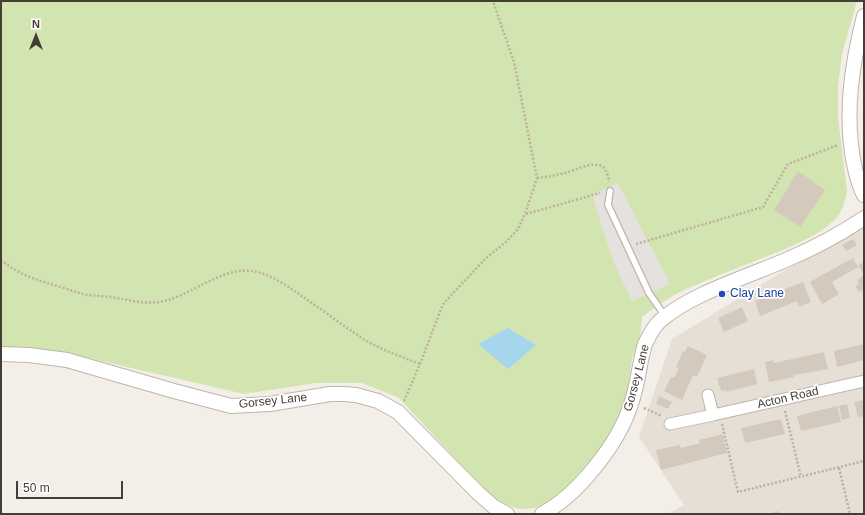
<!DOCTYPE html>
<html>
<head>
<meta charset="utf-8">
<style>
	body { margin:0 }
	#map { position:relative; width:865px; height:515px; overflow:hidden; background:#f3eee7; font-family:Helvetica,sans-serif }
	canvas { display:block }
	.frame { position:absolute; inset:0; border:2px solid #453e36; pointer-events:none }
	.north { position:absolute; left:16px; top:16px; width:40px; height:40px; -webkit-text-stroke:3px #fff; paint-order:stroke; rotate:0deg; font-size:11px; font-weight:700; line-height:16px; text-align:center; color:#453e36 }
	.north::after { content:''; display:block; margin:auto; width:14px; height:18px; background:#453e36; clip-path:polygon(50% 0,100% 100%,50% 72%,0 100%) }
	.scale { position:absolute; left:16px; top:481px; width:107px; height:18px; box-sizing:border-box; border:2px solid #453e36; border-top:0; padding-left:5px; font-size:12px; line-height:14px; white-space:nowrap; color:#453e36; -webkit-text-stroke:3px #fff; paint-order:stroke }
</style>
</head>
<body>
<div id="map">
<canvas width="865" height="515"></canvas>
<div class="frame"></div>
<div class="north">N</div>
<div class="scale">50 m</div>
</div>
<script>
const context = document.querySelector('canvas').getContext('2d');
context.lineJoin = 'round';
function paint(path, color) { context.fillStyle = color; context.fill(path, 'evenodd'); }
function stroke(path, color, width, dash) { context.strokeStyle = color; context.lineWidth = width; context.lineCap = dash ? 'butt' : 'round'; context.setLineDash(dash || []); context.stroke(path); }
function write(font, color, halo, rows, align = 'center') {
  context.font = font + ' Helvetica,sans-serif'; context.lineWidth = 3.5; context.setLineDash([]); context.textBaseline = 'middle'; context.strokeStyle = halo; context.fillStyle = color; for (const [text, x, y, turn = 0] of rows) {
    context.save(); context.translate(x, y); context.rotate((+turn || 0) * Math.PI / 180); context.textAlign = isNaN(turn) ? turn : align; if (halo) context.strokeText(text, 0, 0); context.fillText(text, 0, 0); context.restore();
  }
}
const residential = new Path2D(`
	M864,222V514H668L684,505L639,437L672,339Z`);
const green = new Path2D(`
	M1,1H857L842,54L838,86V118L847,191C845,201 843,209 837,217C824,232 803,241 785,249C754,262 722,273 691,287C672,295 659,304 642,317L640,336L632,359L626,404L601,450L559,495L549,502L535,508L525,509L516,508L503,503L491,495L465,469L399,398L362,383H316L244,394L84,357L1,351Z`);
const parking = new Path2D(`
	M618,183L670,284L632,301L613,261L592,195Z`);
const water = new Path2D(`
	M508,328L536,345L508,369L478,344Z`);
const building = new Path2D(`
	M798,171L825,190L800,227L774,210Z
	M853,239L857,245L846,251L842,245Z
	M853,258L858,267L832,282L839,294L822,304L810,282Z
	M864,262V289L859,292L855,286L859,284L857,280L864,275L858,265Z
	M803,282L811,302L799,307L797,301L760,316L755,301Z
	M742,307L748,321L724,332L718,318Z
	M864,344V360L837,367L834,351Z
	M688,346L707,355L697,377L693,375L682,400L664,391L671,377L674,378L679,368L676,367L683,351L685,352Z
	M824,352L828,369L794,375V377L769,382L765,362L773,360L774,363Z
	M754,369L757,384L726,392V390L721,391L717,378Z
	M659,396L672,402L668,409L656,404Z
	M864,400V416L858,417L854,402Z
	M847,404L850,418L842,420L839,406Z
	M837,406L841,422L801,431L797,416Z
	M781,419L785,434L745,443L741,428Z
	M723,434L727,453L661,470L656,450L680,445L681,448L700,443L699,440Z
	M779,511L780,514H768Z`);
const path = new Path2D(`
	M537,178C547,177 557,175 568,172C577,170 587,163 598,165C606,166 608,175 609,182
	M526,214L600,193
	M636,244L763,207L788,164L838,145
	M1,260C19,275 39,281 61,287C70,290 78,293 87,295C95,296 103,296 111,297C132,300 146,306 168,300C195,292 224,267 252,271C272,274 290,288 306,299C325,312 345,327 365,340C382,350 402,357 420,364
	M404,401L420,364L443,304L485,259L507,241L518,229L525,214L537,178L514,62L493,1
	M644,408L662,416
	M785,411L801,477
	M722,424L738,492L864,461
	M839,468L850,514`);
const service = new Path2D(`
	M610,191L608,205L649,293L665,316`);
const minor = new Path2D(`
	M713,415L864,381
	M670,424L713,415L708,395`);
const tertiary = new Path2D(`
	M864,16C852,64 844,114 854,164C856,174 859,186 864,195
	M1,354L29,355L67,360L174,391L231,406L270,404L330,394H344L356,395L378,401L398,412L478,493L494,507L507,514
	M542,514C578,495 619,443 631,404C638,385 639,364 645,344C649,336 653,327 660,321C690,294 749,276 786,260C814,248 839,235 864,218`);
const markers = [
	[722,294,4,"#1a4fb4"]
];
const transitNames = [
	["Clay Lane",730,294]
];
const streetNames = [
	["Gorsey Lane",637,378,-75],
	["Acton Road",788,398,-13],
	["Gorsey Lane",273,401,-6]
];
paint(residential, '#e6dfd5');
paint(green, '#d2e5b1');
paint(parking, '#e4e1df');
paint(water, '#a6d6ed');
paint(building, '#d4c9bd');
stroke(service, '#beb5aa', 8);
stroke(minor, '#beb5aa', 13);
stroke(tertiary, '#beb5aa', 16);
stroke(path, '#bfaf9c', 2.5, [2, 2]);
stroke(service, '#fff', 5.5);
stroke(minor, '#fff', 11);
stroke(tertiary, '#fff', 14);
for (const [x, y, r, color] of markers) { const dot = new Path2D(); dot.arc(x, y, r, 0, 2 * Math.PI); context.fillStyle = color; context.fill(dot); stroke(dot, '#fff', 1.5); }
write('12px', '#164399', '#fff', transitNames, 'left');
write('12px', '#453e36', '#fff', streetNames);
</script>
</body>
</html>
